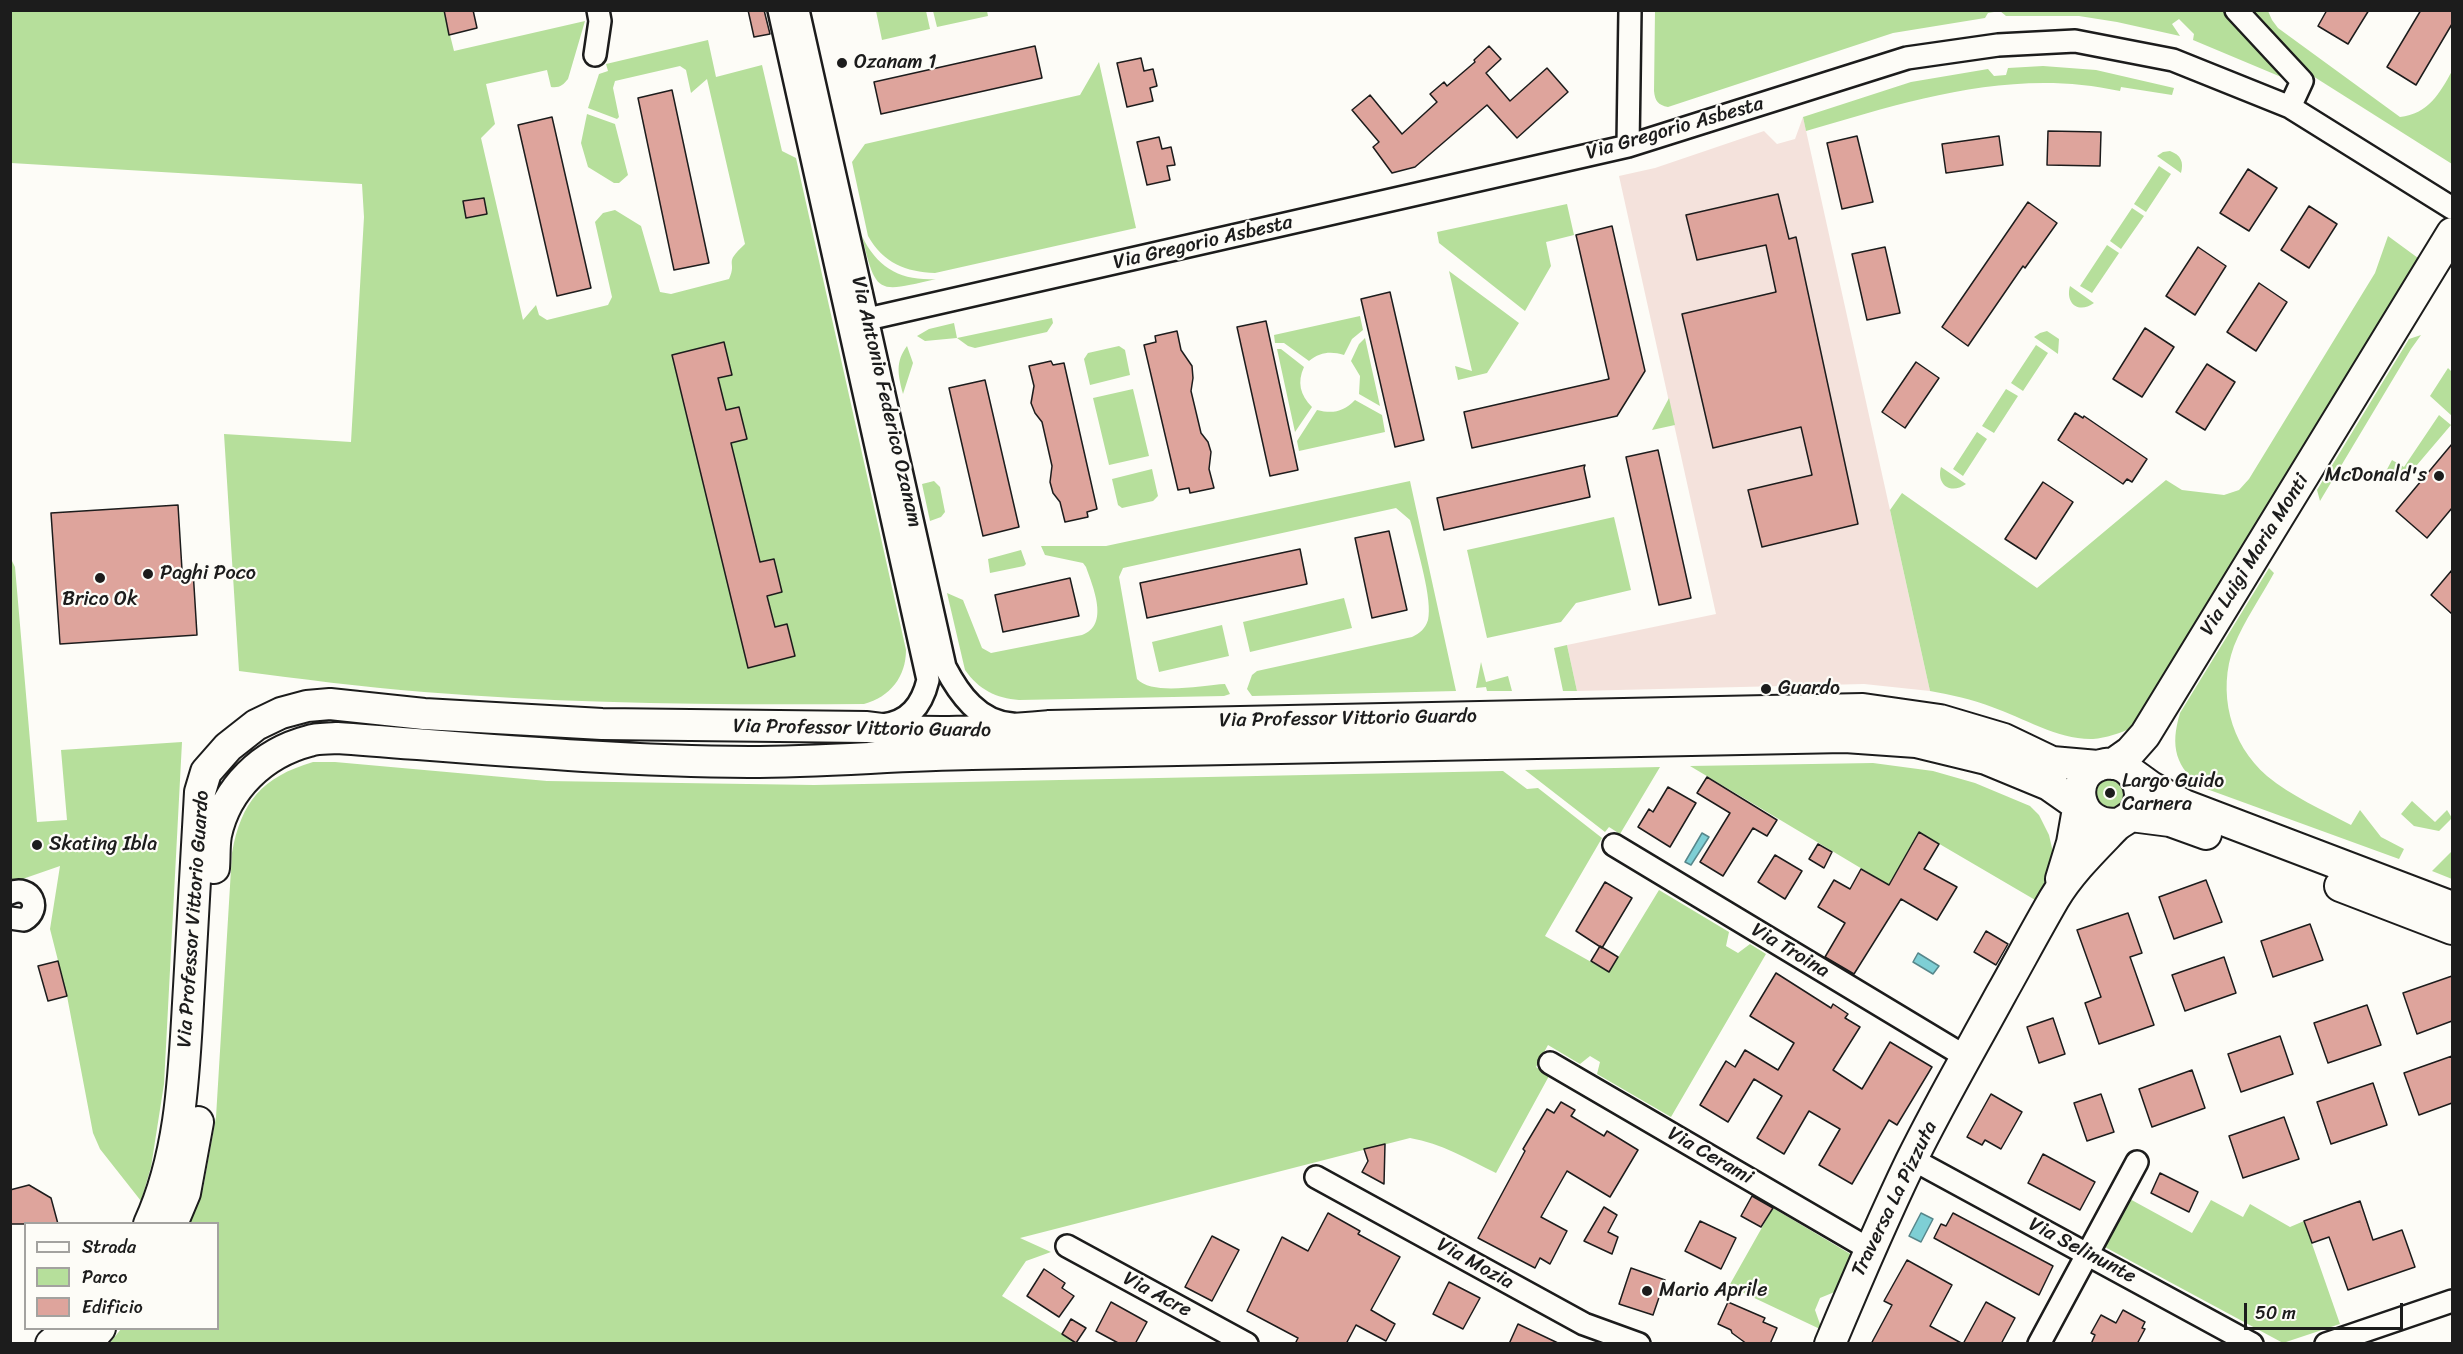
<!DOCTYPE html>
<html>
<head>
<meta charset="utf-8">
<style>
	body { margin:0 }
	#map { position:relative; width:2463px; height:1354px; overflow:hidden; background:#fdfcf7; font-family:Sriracha,sans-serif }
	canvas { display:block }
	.frame { position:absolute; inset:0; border:12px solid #1c1c1c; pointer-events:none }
	.legend { position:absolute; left:24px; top:1222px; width:195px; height:108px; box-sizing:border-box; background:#fdfcf7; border:2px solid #a3a29f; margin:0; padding:8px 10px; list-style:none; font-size:18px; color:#1c1c1c }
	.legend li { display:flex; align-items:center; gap:12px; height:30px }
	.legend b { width:30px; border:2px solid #a3a29f }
	.scale { position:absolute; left:2244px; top:1303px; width:159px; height:27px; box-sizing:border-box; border:3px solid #1c1c1c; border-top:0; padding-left:8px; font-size:18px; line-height:21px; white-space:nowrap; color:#1c1c1c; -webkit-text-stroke:4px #fdfcf7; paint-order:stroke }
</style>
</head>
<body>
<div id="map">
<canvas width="2463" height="1354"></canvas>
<div class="frame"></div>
<ul class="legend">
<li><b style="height:8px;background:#fdfcf7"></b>Strada</li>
<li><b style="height:16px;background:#b6df9b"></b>Parco</li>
<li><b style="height:16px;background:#dea49c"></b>Edificio</li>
</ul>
<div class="scale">50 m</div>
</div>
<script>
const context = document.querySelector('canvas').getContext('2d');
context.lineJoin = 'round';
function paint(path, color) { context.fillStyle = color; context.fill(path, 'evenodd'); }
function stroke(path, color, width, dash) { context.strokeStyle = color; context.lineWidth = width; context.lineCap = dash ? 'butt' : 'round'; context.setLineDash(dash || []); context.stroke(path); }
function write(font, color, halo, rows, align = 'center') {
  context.font = font + ' Sriracha,sans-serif'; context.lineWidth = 4.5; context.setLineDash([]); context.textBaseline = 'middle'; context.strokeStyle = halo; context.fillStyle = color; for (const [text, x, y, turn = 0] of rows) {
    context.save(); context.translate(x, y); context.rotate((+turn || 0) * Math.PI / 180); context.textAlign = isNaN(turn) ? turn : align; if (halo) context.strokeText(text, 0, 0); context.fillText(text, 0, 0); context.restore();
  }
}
const built = new Path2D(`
	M1803,117L1930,691L1864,684L1577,691L1567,645L1716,614L1619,176L1655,168L1764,131L1777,144L1795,139Z`);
const green = new Path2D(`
	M10,11H444L454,51L585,21L568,79C563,85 560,88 551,87L547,70L486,84L495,124L481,138L523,320L536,305L539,315L547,320L608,305L612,297L595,222L603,213L615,210L641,226L660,292L671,294L729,279C738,260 722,265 745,244L707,79L691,93L686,70L680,66L615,81L613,88L619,117L617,119L588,108L599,74L608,71L606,64L708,40L716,77L762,65L782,151L796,158L906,650C906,677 890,697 864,704C718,705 570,704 424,692C362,687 301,679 239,671L224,434L351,442L364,217L362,184L11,163Z
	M876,11H926L930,29L882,40Z
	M933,11H987L988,16L937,27Z
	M1655,11H2225L2286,79L2193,40L2194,34L2179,19L2172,24L2180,36L2117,22L2079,16H2006L2000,11L1988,13L1985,18L1893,33L1668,107C1658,105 1655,101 1654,91Z
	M2245,11H2268L2272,20L2278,28L2400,117C2428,114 2440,93 2452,71V164L2308,73Z
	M1099,62L1136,228L935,273C906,272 883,263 868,236L852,162L865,144L1080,95Z
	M2043,66L2096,70L2174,88L2172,95L2121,87L2120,91C2012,67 1908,101 1806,131L1803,117L1911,82L1988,69L1994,76L2006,75L2008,68Z
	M587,114L615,124L628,175L619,183H614L588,167L581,143Z
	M2170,151C2181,155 2184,162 2181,173L2157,156L2163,152Z
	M2159,166L2171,174L2146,212L2134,204Z
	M1567,204L1574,235L1546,242L1551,266L1525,311L1439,243L1437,232Z
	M2132,208L2144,216L2121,249L2110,241Z
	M862,236C877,268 901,281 936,279C879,292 876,297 862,236Z
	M2388,236L2418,258L2132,728C2120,733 2106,738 2093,739C2058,740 2024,718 1992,707C1972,699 1951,695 1930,691L1890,510L1902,493L2037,588L2166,480L2182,490L2224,495L2239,490L2249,479L2375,273Z
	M2107,245L2119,253L2092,293L2080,286Z
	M1449,271L1519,323L1487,373L1458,380L1455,366L1472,371Z
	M2070,286L2094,303C2079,314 2065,304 2070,286Z
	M1360,316L1363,330L1352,339L1344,355C1331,351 1320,352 1309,361L1284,343H1275L1274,335Z
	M1052,318L1053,323L1047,332L975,348L968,346L957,338L925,341L917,336L929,329L954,323L957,338Z
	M2047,331L2059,339L2058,354L2034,337L2040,333Z
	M2421,335L2411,349L2320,501L2317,490L2409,339Z
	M1365,338L1380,406L1359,394L1360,376L1351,361L1359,344Z
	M2036,345L2048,353L2023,391L2011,383Z
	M907,346L913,363L903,394C898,375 895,362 907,346Z
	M1119,346L1125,350L1130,375L1090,385L1084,359L1088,353Z
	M1277,349H1281L1304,367C1297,382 1300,395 1312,407L1295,432Z
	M2448,368L2452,372V416L2430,396Z
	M1133,389L1149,456L1109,465L1093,398Z
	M2006,389L2018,396L1994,433L1982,426Z
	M1669,398L1675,425L1652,430Z
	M1355,400L1382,415L1385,432L1299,451L1297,441L1317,410C1333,414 1343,412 1355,400Z
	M2439,415L2451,425L2411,472L2384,475L2392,460L2404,467Z
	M1977,432L1987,439L1963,476L1953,469Z
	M1941,467L1966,484C1951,495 1936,485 1941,467Z
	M1152,469L1158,496L1153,501L1122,508L1118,505L1112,479Z
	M934,481L940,487L945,512L941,517L930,521L922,484Z
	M1410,481L1456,691L1252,696L1247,689L1252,675L1257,671L1412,637C1420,633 1425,629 1428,620C1433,600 1417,549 1412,527L1410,520L1396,508L1123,568L1119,577L1137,679C1153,696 1202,685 1225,684L1230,694L1224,696L1019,700C996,698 979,690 965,670L947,593L963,600L982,648L991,653L1082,635C1110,625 1093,587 1086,567L1083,563L1045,555L1041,546H1106Z
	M1614,517L1631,590L1576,603L1561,622L1487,638L1467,550Z
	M1021,550L1026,564L1024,566L990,573L988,559Z
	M11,559L15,567L37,822L67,820L61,750L182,742L164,1084L151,1167L141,1201L100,1149L93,1133L67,996L50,929L60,866L11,883Z
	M2269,568L2274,573C2261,597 2244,621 2234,646C2217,692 2230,744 2267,776C2291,796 2323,810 2351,825L2360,810L2381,837L2404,849L2399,859L2204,788C2175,768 2170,746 2180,713Z
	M1344,598L1352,628L1250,652L1243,622Z
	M1222,625L1229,656L1159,672L1152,642Z
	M1567,645L1577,691H1563L1554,648Z
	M1481,662L1486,682L1508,676L1512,691H1487L1486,687L1476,688Z
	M313,762H335L547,781L814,785L1503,771L1527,789L1538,788L1602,838L1545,936L1609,972L1659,890L1729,932L1726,946L1738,953L1750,944L1766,954L1671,1117L1597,1074L1600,1062L1590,1056L1580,1064L1548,1045L1536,1067L1549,1076L1496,1173C1469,1160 1441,1143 1410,1138L1020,1238L1051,1252L1026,1261L1002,1296L1077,1343L109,1344L121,1329L218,1328V1224L189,1223L203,1189L216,1117L232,853C241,802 262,777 313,762Z
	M1873,763L1933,771L1975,783L2030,806L2039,815L2049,835L2058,874L2042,904L1919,832L1889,885L1690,766Z
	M1660,767L1620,834L1609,827L1605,832L1525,770Z
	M2101,776L2125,778L2126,805L2107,813L2091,794Z
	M2412,801L2435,822L2447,810L2452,818L2439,831L2414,826L2401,814Z
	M2452,851V879L2432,871Z
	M2128,1198L2192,1233L2211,1200L2243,1217L2250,1204L2290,1227L2304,1221L2340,1324L2283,1343L2103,1246Z
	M1773,1208L1852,1255L1837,1291L1820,1298L1815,1310L1822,1330L1729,1286Z`);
const water = new Path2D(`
	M1702,833L1709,837L1691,865L1685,862Z
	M1918,953L1939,966L1933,974L1913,962Z
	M1921,1213L1933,1219L1921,1242L1909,1236Z`);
const building = new Path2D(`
	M444,10H473L477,28L449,35Z
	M748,10H764L770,34L754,37Z
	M2327,10H2369L2348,44L2318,26Z
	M2421,10H2452V24L2416,85L2387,67Z
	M1035,46L1042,78L881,114L874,82Z
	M1489,46L1501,59L1486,73L1510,101L1547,68L1568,92L1517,138L1487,105L1415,167L1392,173L1373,147L1379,142L1352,110L1370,95L1402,134L1437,102L1430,94L1444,82L1447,86L1475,62L1474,60Z
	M1141,58L1144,71L1153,69L1157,86L1150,88L1153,101L1127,107L1117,63Z
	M672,90L709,263L674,270L638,98Z
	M552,117L591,288L557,296L518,125Z
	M2048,131L2101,132L2100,166L2047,165Z
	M1857,136L1873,202L1842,209L1827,143Z
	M1999,136L2003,165L1946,173L1942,144Z
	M1159,137L1162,149L1171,147L1175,165L1167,166L1170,180L1147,185L1137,142Z
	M2248,169L2277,188L2249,231L2220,213Z
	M1778,194L1789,239L1796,237L1858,524L1762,547L1748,490L1812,475L1801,427L1713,448L1682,314L1776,292L1766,245L1697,260L1686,215Z
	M484,198L487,214L466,218L463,201Z
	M2028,202L2057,223L2025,268L2023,266L1968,346L1942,327Z
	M2309,206L2337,224L2309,268L2281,250Z
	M1612,226L1645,371L1617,416L1472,448L1464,412L1609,379L1576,235Z
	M1885,247L1900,313L1867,320L1852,254Z
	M2198,247L2226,266L2195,315L2166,296Z
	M2259,283L2287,302L2256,351L2227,332Z
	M1390,292L1424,440L1395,447L1361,299Z
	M1266,321L1298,470L1270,476L1237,327Z
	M2145,328L2174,347L2142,397L2113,379Z
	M1177,331L1181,350L1192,366L1193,378L1191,391L1201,433L1208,442L1211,452L1209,469L1214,488L1190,493L1189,488L1178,490L1144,345L1156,342L1155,336Z
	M724,342L732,375L718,378L726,410L739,407L747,439L731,443L760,562L774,559L782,592L767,596L775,627L787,624L795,656L748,668L672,355Z
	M1051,361L1053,365L1064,363L1097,509L1087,512L1088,517L1065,522L1060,502L1053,493L1050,482L1052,466L1042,422L1035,413L1031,403L1034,386L1029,366Z
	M1916,362L1939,378L1905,428L1882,412Z
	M2207,364L2235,382L2205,430L2176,412Z
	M985,380L1019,527L983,536L949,388Z
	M2075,413L2083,418L2084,416L2147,459L2132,482L2127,479L2123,484L2058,440Z
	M2452,444V508L2427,538L2396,511Z
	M1658,450L1691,598L1659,605L1626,457Z
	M1585,465L1584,468L1590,497L1444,530L1437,498Z
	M2043,482L2073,502L2036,559L2005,539Z
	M178,505L182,570H193L197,635L60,644L51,513Z
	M1389,531L1407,610L1372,618L1355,538Z
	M1300,549L1307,584L1147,618L1140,583Z
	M2452,570V614L2431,595Z
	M1070,578L1079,616L1003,632L995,595Z
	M1707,777L1777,820L1767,836L1753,828L1723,876L1700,862L1730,813L1697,793Z
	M1668,787L1696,803L1670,847L1638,827L1649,809L1653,812Z
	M1919,832L1939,844L1924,869L1957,887L1937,920L1901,899L1854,974L1825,957L1845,923L1818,907L1834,880L1850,889L1861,869L1889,885Z
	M1818,844L1832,852L1824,868L1809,859Z
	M1775,855L1802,871L1785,899L1758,882Z
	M2206,880L2222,922L2174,939L2159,897Z
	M1605,882L1632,898L1602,948L1576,931Z
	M2128,913L2142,953L2130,957L2154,1025L2099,1044L2085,1003L2101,997L2077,930Z
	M2310,924L2323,960L2273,977L2261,941Z
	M1986,931L2008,944L1996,965L1974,952Z
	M1600,946L1618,957L1609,972L1591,961Z
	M2224,957L2236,993L2185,1011L2172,975Z
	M58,961L67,996L48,1001L38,966Z
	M1776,973L1831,1008L1833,1004L1848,1014L1845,1018L1860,1027L1833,1070L1862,1089L1890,1042L1932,1067L1897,1125L1889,1120L1852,1184L1819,1165L1840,1129L1809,1111L1784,1154L1757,1138L1782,1096L1754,1079L1728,1122L1700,1105L1726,1061L1735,1067L1745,1050L1778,1070L1794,1043L1750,1016Z
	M2452,976V1021L2417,1034L2403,993Z
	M2367,1005L2381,1045L2328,1063L2314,1023Z
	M2053,1018L2065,1054L2039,1063L2027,1027Z
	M2280,1036L2293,1074L2241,1092L2228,1054Z
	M2452,1056V1103L2419,1115L2404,1073Z
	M2192,1070L2205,1108L2152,1127L2139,1089Z
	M2373,1083L2387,1125L2331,1144L2317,1102Z
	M1991,1094L2022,1112L2001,1149L1985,1140L1982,1145L1967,1137Z
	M2101,1094L2114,1132L2087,1141L2074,1103Z
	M1561,1102L1575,1110L1571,1116L1604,1136L1607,1131L1638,1150L1610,1197L1567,1171L1541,1217L1567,1231L1550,1264L1540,1258L1535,1268L1478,1238L1525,1151L1523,1149L1547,1109L1554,1113Z
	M2284,1117L2299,1159L2243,1178L2229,1136Z
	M1385,1144L1384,1184L1362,1172L1368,1161L1364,1149Z
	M2043,1154L2095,1182L2080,1210L2028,1183Z
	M2160,1173L2198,1192L2189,1212L2151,1193Z
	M29,1185L51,1198L58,1224H10V1190Z
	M1752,1196L1773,1208L1761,1227L1741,1216Z
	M2360,1201L2373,1240L2402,1230L2415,1267L2348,1290L2329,1237L2312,1243L2304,1221Z
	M1604,1207L1617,1215L1608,1232L1618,1237L1612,1254L1584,1241Z
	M1328,1213L1360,1231L1358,1234L1400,1257L1371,1310L1395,1324L1386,1341L1356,1325L1346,1344H1295L1298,1338L1247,1311L1282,1237L1308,1251Z
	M1953,1213L2053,1266L2039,1295L1934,1238L1941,1224L1946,1226Z
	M1700,1221L1736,1238L1721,1269L1685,1251Z
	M1212,1236L1239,1250L1212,1301L1185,1287Z
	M1907,1260L1952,1285L1930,1326L1963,1344H1871L1892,1305L1884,1301Z
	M1631,1268L1665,1280L1653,1315L1619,1304Z
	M1044,1269L1065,1283L1062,1288L1074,1296L1059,1317L1027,1296Z
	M1449,1282L1480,1298L1463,1329L1433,1314Z
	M1111,1302L1147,1322L1135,1344H1120L1096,1331Z
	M1728,1302L1765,1318L1763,1322L1777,1328L1770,1344H1747L1732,1333L1731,1330L1718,1324Z
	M1986,1302L2015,1318L2001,1344H1963Z
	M2123,1310L2145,1322L2142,1328L2145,1329L2137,1344H2091L2095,1335L2091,1333L2101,1315L2116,1323Z
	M1071,1319L1086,1328L1076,1343L1062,1334Z
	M1518,1324L1560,1344H1509Z`);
const street = new Path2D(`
	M779,10L928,680C922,705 909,722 883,725
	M798,10L945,667C959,694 979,722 1012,724
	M2236,10L2302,81L2290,107
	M595,55L600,21L598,10
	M1628,146L1630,10
	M850,323L1628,146L1907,58L1998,45L2075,41L2173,60L2290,107L2452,208
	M1614,845L1966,1057
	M10,893C31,884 43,909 24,920L10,918
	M1550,1063L1869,1249
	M1912,1159L2252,1344
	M1316,1177L1584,1324L1639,1344
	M1067,1246L1247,1344
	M2039,1344L2137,1162
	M2326,1344L2452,1301`);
const secondary = new Path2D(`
	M2113,764L2130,752L2145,735L2452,233
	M2133,774L2151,787L2184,805L2452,907
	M2131,816L2170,821L2206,834
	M214,868C215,857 214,846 216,835C226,788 263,753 309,741C318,738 328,739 337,738C474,748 612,761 749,762C824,762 898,755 972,754L1845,737L1916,742L1986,759L2049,785L2086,811
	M2061,879L2072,843L2080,797
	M2340,886L2452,929
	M149,1224C183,1150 184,1067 189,987C193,922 196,857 200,792L206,772L228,747L256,725L281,713L307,706L330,704L424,714L602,724L867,727C928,736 988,731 1049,726L1863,709L1940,720L2004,739L2052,762L2098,766
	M172,1224L185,1193L198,1122
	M51,1344L70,1328
	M86,1344L100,1328
	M1830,1344C1856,1282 1882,1221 1911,1161C1939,1104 1971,1049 2001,994C2019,962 2036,930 2054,899C2070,872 2094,849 2116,826C2123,820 2132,818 2136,809C2148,788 2130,760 2105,764C2065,771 2076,831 2120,823`);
const markers = [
	[842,63,6,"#1c1c1c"],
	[2439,476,6,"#1c1c1c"],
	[148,574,6,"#1c1c1c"],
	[100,578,6,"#1c1c1c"],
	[1766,689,6,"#1c1c1c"],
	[2110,793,6,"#1c1c1c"],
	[37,845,6,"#1c1c1c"],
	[1647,1291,6,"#1c1c1c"]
];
const poiNames = [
	["Ozanam 1",854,63],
	["McDonald's",2427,476,"right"],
	["Paghi Poco",160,574],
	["Brico Ok",100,600,"center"],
	["Guardo",1778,689],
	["Largo Guido",2122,782],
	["Carnera",2122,805],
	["Skating Ibla",49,845],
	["Mario Aprile",1659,1291]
];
const streetNames = [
	["Via Gregorio Asbesta",1675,129,-16],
	["Via Gregorio Asbesta",1203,243,-13],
	["Via Antonio Federico Ozanam",886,402,77],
	["Via Luigi Maria Monti",2255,555,-58],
	["Via Professor Vittorio Guardo",1348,719,-1],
	["Via Professor Vittorio Guardo",862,729,1],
	["Via Professor Vittorio Guardo",194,919,-86],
	["Via Troina",1790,951,31],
	["Via Cerami",1710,1156,30],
	["Traversa La Pizzuta",1895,1199,-64],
	["Via Selinunte",2082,1251,28],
	["Via Mozia",1475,1264,29],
	["Via Acre",1157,1295,28]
];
paint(built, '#f4e2dc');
paint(green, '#b6df9b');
paint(water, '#7ecfd5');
stroke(water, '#57878b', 1.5);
paint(building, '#dea49c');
stroke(building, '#1c1c1c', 1.5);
stroke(street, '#1c1c1c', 26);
stroke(secondary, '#1c1c1c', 34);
stroke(street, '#fdfcf7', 21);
stroke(secondary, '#fdfcf7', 30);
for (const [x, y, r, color] of markers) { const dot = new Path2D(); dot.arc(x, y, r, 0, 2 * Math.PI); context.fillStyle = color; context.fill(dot); stroke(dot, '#fdfcf7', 2); }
write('20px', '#1c1c1c', '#fdfcf7', poiNames, 'left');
write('20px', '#1c1c1c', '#fdfcf7', streetNames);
</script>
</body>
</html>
